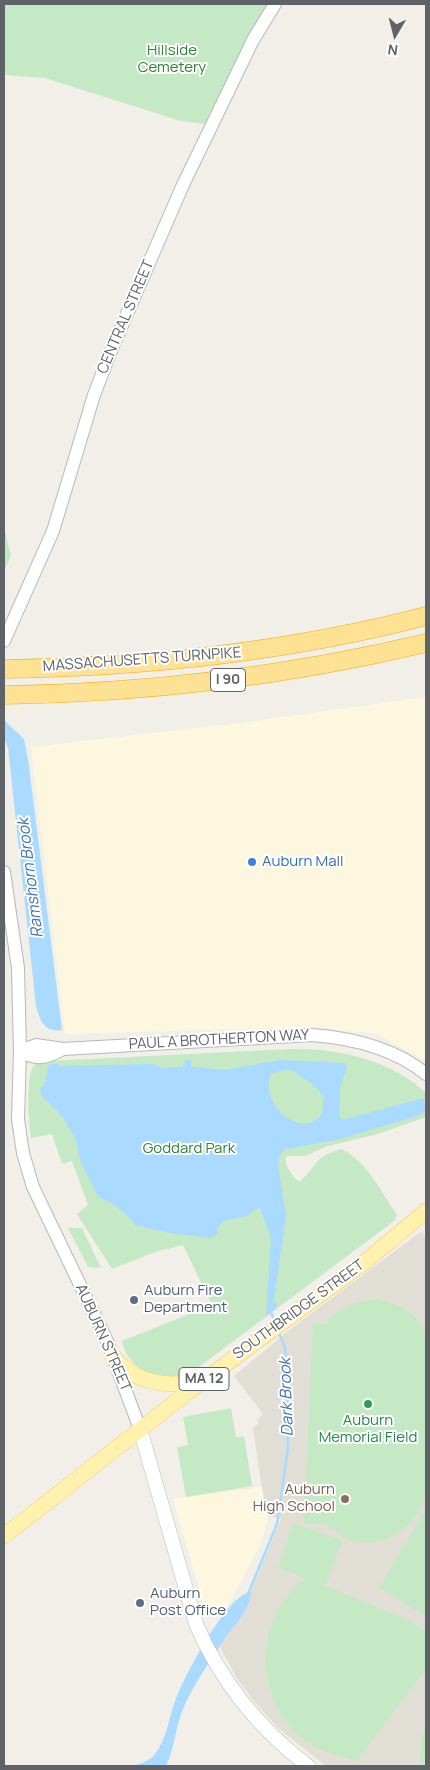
<!DOCTYPE html>
<html>
<head>
<meta charset="utf-8">
<style>
	body { margin:0 }
	#map { position:relative; width:430px; height:1770px; overflow:hidden; background:#f1efe8; font-family:Manrope,sans-serif }
	canvas { display:block }
	.frame { position:absolute; inset:0; border:5px solid #5f6368; pointer-events:none }
	.north { position:absolute; left:370px; top:10px; width:50px; height:50px; -webkit-text-stroke:4px #fff; paint-order:stroke; rotate:188deg; font-size:14px; font-weight:700; line-height:20px; text-align:center; color:#5f6368 }
	.north::after { content:''; display:block; margin:auto; width:18px; height:22px; background:#5f6368; clip-path:polygon(50% 0,100% 100%,50% 72%,0 100%) }
</style>
</head>
<body>
<div id="map">
<canvas width="430" height="1770"></canvas>
<div class="frame"></div>
<div class="north">N</div>
</div>
<script>
const context = document.querySelector('canvas').getContext('2d');
context.lineJoin = 'round';
function paint(path, color) { context.fillStyle = color; context.fill(path, 'evenodd'); }
function stroke(path, color, width, dash) { context.strokeStyle = color; context.lineWidth = width; context.lineCap = dash ? 'butt' : 'round'; context.setLineDash(dash || []); context.stroke(path); }
function write(font, color, halo, rows, align = 'center') {
  context.font = font + ' Manrope,sans-serif'; context.lineWidth = 4; context.setLineDash([]); context.textBaseline = 'middle'; context.strokeStyle = halo; context.fillStyle = color; for (const [text, x, y, turn = 0] of rows) {
    context.save(); context.translate(x, y); context.rotate((+turn || 0) * Math.PI / 180); context.textAlign = isNaN(turn) ? turn : align; if (halo) context.strokeText(text, 0, 0); context.fillText(text, 0, 0); context.restore();
  }
}
const commercial = new Path2D(`
	M426,697V1061L376,1034L315,1027L65,1034L31,747L241,723Z
	M262,1487L268,1519L261,1543L229,1604L221,1611L207,1616L173,1499Z`);
const education = new Path2D(`
	M422,1231L426,1240V1766H326L278,1728L253,1700L238,1680L214,1636L249,1595L281,1519L267,1515L261,1482L253,1428L259,1423L257,1420L263,1414L234,1376L293,1327Z`);
const green = new Path2D(`
	M4,4H267L205,124L181,121L45,78L4,75Z
	M4,528L11,556L4,571Z
	M290,1049C337,1048 389,1059 425,1092L426,1117L378,1134L328,1146L305,1156H286C284,1166 292,1176 299,1182C318,1166 313,1157 341,1149C366,1160 382,1193 397,1215L394,1221L192,1372C165,1386 128,1372 122,1341L212,1305L183,1245L155,1252L112,1269L77,1214L88,1205L72,1161L62,1164L52,1134L31,1138C29,1124 25,1077 34,1065C37,1062 44,1062 49,1061Z
	M68,1228H82L101,1268L88,1267Z
	M377,1299C392,1303 409,1308 418,1321C422,1325 423,1331 426,1335L425,1497C416,1527 386,1548 354,1541C343,1538 337,1530 327,1526C321,1523 311,1524 304,1524L313,1324H326C340,1307 355,1301 377,1299Z
	M231,1408L236,1437L244,1436L252,1486L186,1497L177,1447L188,1445L183,1417Z
	M426,1508V1616L379,1588Z
	M293,1523L342,1540L326,1585L313,1581L409,1620L426,1632V1669L357,1761C339,1756 320,1752 304,1740C252,1700 254,1615 306,1578L278,1568Z
	M426,1725V1766H420L421,1739Z`);
const water = new Path2D(`
	M4,720L24,739L28,759L62,1030C44,1033 40,1020 36,1006L8,748L4,738Z
	M186,1059L191,1061V1067L225,1070L279,1060L345,1063L347,1068L340,1087L339,1116L342,1120L420,1099H424L425,1111L417,1116L336,1140L285,1149L281,1153L278,1163L286,1216L274,1301L277,1304L276,1309L266,1316L271,1238L260,1208L254,1210L247,1216L223,1221L218,1228V1233L212,1238L169,1233L135,1225C127,1213 112,1202 98,1197L79,1158L77,1142L63,1117L41,1095L40,1087L44,1086L49,1064H57L58,1066L151,1064L163,1068L182,1067ZM290,1069L312,1084L324,1096L322,1114C298,1144 256,1097 272,1073Z
	M251,1591C251,1611 233,1625 223,1641C209,1664 190,1689 181,1714C175,1732 174,1749 166,1766H132C140,1764 150,1761 155,1754C168,1737 169,1715 177,1696C187,1672 226,1597 251,1591Z`);
const stream = new Path2D(`
	M270,1309L275,1323
	M248,1594L277,1524L288,1448L285,1348L279,1333`);
const tertiary = new Path2D(`
	M4,641L53,531L94,395L110,353L182,187L253,40L275,4
	M4,872L18,968L20,1051L18,1119L23,1153L33,1187L107,1341L140,1429
	M20,1051L36,1045L63,1049L312,1035C352,1038 394,1048 426,1074
	M20,1051C36,1061 47,1058 63,1049`);
const secondary = new Path2D(`
	M140,1429L196,1624C221,1682 258,1728 308,1766`);
const primary = new Path2D(`
	M112,1355C134,1383 167,1389 200,1380
	M4,1536L192,1389L366,1261L426,1211`);
const motorway = new Path2D(`
	M4,669C147,667 288,652 426,616
	M4,695C147,693 287,676 426,643`);
const markers = [
	[252,862,5,"#3f7fe0"],
	[134,1300,5,"#5c6f8a"],
	[368,1404,5,"#2e9e5b"],
	[345,1499,5,"#8d6e63"],
	[140,1603,5,"#5c6f8a"]
];
const shields = [
	[228,680,35],
	[204,1379,50]
];
const shieldNames = [
	["I 90",228,680],
	["MA 12",204,1379]
];
const parkNames = [
	["Hillside",172,51],
	["Cemetery",172,68],
	["Goddard Park",189,1149]
];
const streetNames = [
	["CENTRAL STREET",126,317,-67],
	["MASSACHUSETTS TURNPIKE",142,660,-4],
	["PAUL A BROTHERTON WAY",219,1040,-3],
	["SOUTHBRIDGE STREET",299,1310,-36],
	["AUBURN STREET",103,1338,66]
];
const shopNames = [
	["Auburn Mall",262,862]
];
const serviceNames = [
	["Auburn Fire",144,1291],
	["Department",144,1308],
	["Auburn",150,1594],
	["Post Office",150,1611]
];
const leisureNames = [
	["Auburn",368,1421],
	["Memorial Field",368,1438]
];
const educationNames = [
	["Auburn",335,1490],
	["High School",335,1507]
];
const waterNames = [
	["Ramshorn Brook",31,878,-97],
	["Dark Brook",287,1397,-92]
];
paint(commercial, '#fef7e0');
paint(education, '#e1ded6');
paint(green, '#c5e8c5');
paint(water, '#aadaff');
stroke(stream, '#aadaff', 2.5);
stroke(tertiary, '#b5b8bc', 14);
stroke(secondary, '#b6babf', 15);
stroke(primary, '#f2c960', 16);
stroke(motorway, '#f9ab00', 19);
stroke(tertiary, '#fff', 12);
stroke(secondary, '#fff', 14);
stroke(primary, '#fff2af', 15);
stroke(motorway, '#fde293', 18);
for (const [x, y, r, color] of markers) { const dot = new Path2D(); dot.arc(x, y, r, 0, 2 * Math.PI); context.fillStyle = color; context.fill(dot); stroke(dot, '#fff', 2); }
for (const [x, y, w] of shields) { const box = new Path2D(); box.roundRect(x - w / 2, y - 11.5, w, 23, 4); context.fillStyle = '#fff'; context.fill(box); stroke(box, '#5f6368', 1); }
write('bold 14px', '#5f6368', null, shieldNames);
write('15px', '#348238', '#fff', parkNames);
write('15px', '#5f6368', '#fff', streetNames);
write('15px', '#366cbe', '#fff', shopNames, 'left');
write('15px', '#4e5e75', '#fff', serviceNames, 'left');
write('15px', '#27864d', '#fff', leisureNames);
write('15px', '#785e54', '#fff', educationNames, 'right');
write('italic 16px', '#4174aa', '#fff', waterNames);
</script>
</body>
</html>
